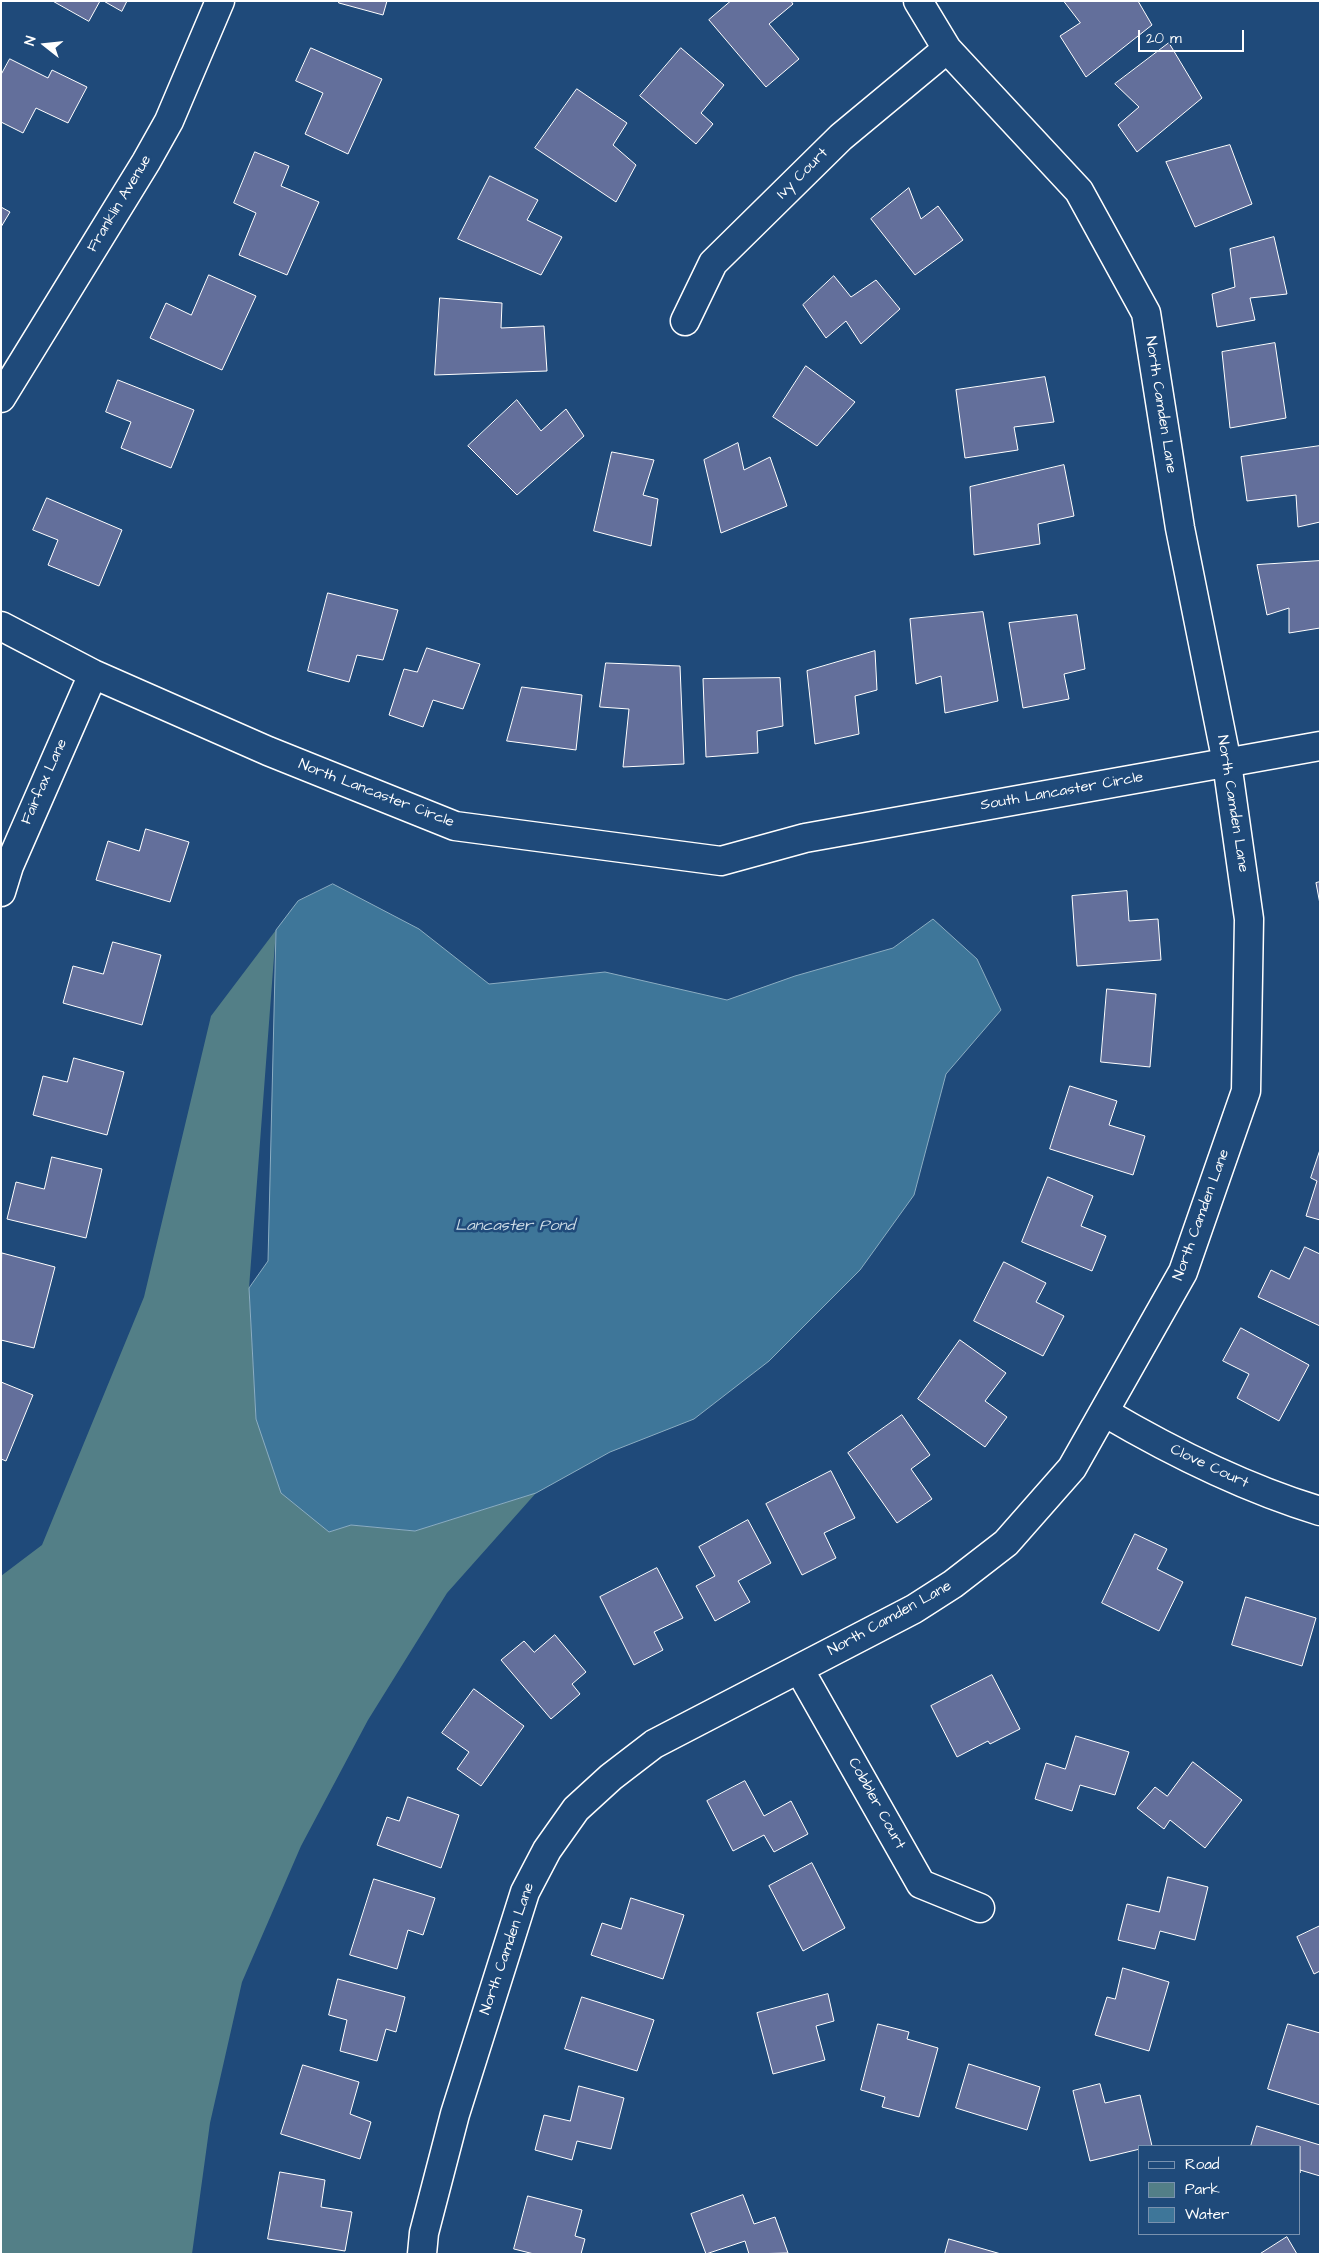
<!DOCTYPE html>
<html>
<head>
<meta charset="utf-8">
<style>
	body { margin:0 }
	#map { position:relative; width:1321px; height:2255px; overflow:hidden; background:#1f4a7a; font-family:"Architects Daughter",sans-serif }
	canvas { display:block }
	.frame { position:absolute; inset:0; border:2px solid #fff; pointer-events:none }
	.legend { position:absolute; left:1138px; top:2145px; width:162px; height:90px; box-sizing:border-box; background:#1f4a7a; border:1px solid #7992af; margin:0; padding:6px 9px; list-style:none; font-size:15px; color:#fff }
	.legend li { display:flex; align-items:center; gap:10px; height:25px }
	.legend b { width:25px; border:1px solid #7992af }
	.north { position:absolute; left:20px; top:20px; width:50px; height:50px; -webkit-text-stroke:4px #1f4a7a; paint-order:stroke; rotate:286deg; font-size:14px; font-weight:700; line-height:20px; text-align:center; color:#fff }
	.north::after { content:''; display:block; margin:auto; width:18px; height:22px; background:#fff; clip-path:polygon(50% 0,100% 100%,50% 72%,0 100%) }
	.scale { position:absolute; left:1138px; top:30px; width:106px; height:22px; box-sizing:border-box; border:2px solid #fff; border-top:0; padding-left:6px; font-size:15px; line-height:18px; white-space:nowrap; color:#fff; -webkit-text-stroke:4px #1f4a7a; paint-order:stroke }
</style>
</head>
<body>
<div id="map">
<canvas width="1321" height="2255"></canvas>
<div class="frame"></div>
<ul class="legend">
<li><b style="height:6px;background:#1f4a7a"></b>Road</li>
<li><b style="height:14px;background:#537f87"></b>Park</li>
<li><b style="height:14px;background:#3e7699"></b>Water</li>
</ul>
<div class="north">N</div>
<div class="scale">20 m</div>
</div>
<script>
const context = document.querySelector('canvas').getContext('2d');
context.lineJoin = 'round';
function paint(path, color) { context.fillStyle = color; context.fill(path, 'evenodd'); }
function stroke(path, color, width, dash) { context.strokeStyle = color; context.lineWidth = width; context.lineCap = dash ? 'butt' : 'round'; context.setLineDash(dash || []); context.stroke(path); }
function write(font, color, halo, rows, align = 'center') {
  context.font = font + ' "Architects Daughter",sans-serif'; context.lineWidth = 5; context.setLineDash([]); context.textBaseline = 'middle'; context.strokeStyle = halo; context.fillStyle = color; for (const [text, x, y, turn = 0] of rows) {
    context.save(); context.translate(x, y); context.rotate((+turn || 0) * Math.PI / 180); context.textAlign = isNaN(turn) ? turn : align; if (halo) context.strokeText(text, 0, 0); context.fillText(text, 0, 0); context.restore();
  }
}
const green = new Path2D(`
	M276,930L249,1288L256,1419L329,1532L351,1525L415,1531L536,1493L447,1593L368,1720L301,1846L242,1982L210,2123L192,2254H1V1576L42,1545L144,1297L211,1016Z`);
const water = new Path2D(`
	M333,884L419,929L489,984L605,972L727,1000L795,976L893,948L933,919L977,959L1001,1010L946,1074L914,1195L860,1270L769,1361L694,1419L610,1452L536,1493L415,1531L351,1525L329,1532L281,1493L256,1419L249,1288L268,1261L276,930L298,901Z`);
const building = new Path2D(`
	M53,1H100L89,21Z
	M104,1H127L122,11Z
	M339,1H387L383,15L339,3Z
	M731,1H791L793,4L769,24L799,59L766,87L709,20Z
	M1064,1H1138L1152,25L1086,77L1060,36L1080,23Z
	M1169,43L1202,98L1137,152L1118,125L1139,107L1115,84Z
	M311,48L382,79L348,154L305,134L323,93L296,81Z
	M681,48L724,85L701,113L713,124L696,144L640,96Z
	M10,59L48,78L52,70L87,87L68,123L36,108L23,133L1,122V75Z
	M577,89L627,123L613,145L636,165L616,202L535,148Z
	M1230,145L1252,204L1195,227L1166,162Z
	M255,152L289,166L281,186L319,202L287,275L239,255L256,213L234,203Z
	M490,176L538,200L527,220L562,237L541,275L458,239Z
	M909,188L921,219L938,206L963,240L915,275L871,219Z
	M1,207L10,212L1,227Z
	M1274,237L1287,294L1250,298L1255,320L1217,327L1212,294L1235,287L1230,249Z
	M209,275L256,296L222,370L150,338L166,303L191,315Z
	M834,276L851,297L876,280L900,309L861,344L846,321L826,338L803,305Z
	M440,298L502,303L501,328L544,326L547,371L435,375Z
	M1275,343L1286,418L1230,428L1222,352Z
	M806,366L855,402L817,446L773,417Z
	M1045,377L1054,422L1014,427L1018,450L965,458L956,390Z
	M118,380L194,410L171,468L121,448L131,422L106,412Z
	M517,400L541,431L566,409L584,436L517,495L468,446Z
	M738,443L744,470L770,457L787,506L721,533L704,460Z
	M1320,446V522L1298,527L1296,495L1247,501L1241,457Z
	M612,452L654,460L643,495L658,499L651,546L594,531Z
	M1064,465L1074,516L1038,524L1040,544L974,555L970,487Z
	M47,498L122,530L99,586L48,565L58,540L33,530Z
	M1320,561V628L1289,633V608L1267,615L1257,565Z
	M328,593L398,610L383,660L357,655L349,682L308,671Z
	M983,612L998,701L945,713L941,676L916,684L910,619Z
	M1077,615L1085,669L1064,674L1069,699L1023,708L1009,623Z
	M427,648L480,664L463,709L433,700L423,727L389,715L404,669L417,672Z
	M875,651L877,690L855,696L859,734L815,744L807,671Z
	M606,663L680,666L684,764L623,767L629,709L600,707Z
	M780,678L783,726L757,731L758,753L706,757L703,679Z
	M522,687L582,695L576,750L507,741Z
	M146,829L189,842L170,902L96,880L108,841L139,851Z
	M1320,882V904L1316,883Z
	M1127,891L1129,921L1158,919L1161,960L1077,966L1072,896Z
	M113,942L161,955L142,1025L63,1003L73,966L103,974Z
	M1107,989L1156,994L1150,1067L1101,1062Z
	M74,1058L124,1072L107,1135L33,1115L43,1076L67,1082Z
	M1070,1086L1117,1101L1109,1125L1145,1136L1133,1175L1050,1149Z
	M1320,1150V1220L1306,1216L1317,1181L1311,1178Z
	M52,1157L102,1169L86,1238L7,1219L16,1182L44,1189Z
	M1048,1177L1093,1196L1081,1226L1106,1236L1092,1271L1022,1242Z
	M1305,1247L1320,1254V1326L1258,1297L1271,1270L1289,1279Z
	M2,1253L55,1267L34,1348L1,1340Z
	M1004,1262L1046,1283L1036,1302L1064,1316L1043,1356L974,1321Z
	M1241,1328L1309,1365L1279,1421L1237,1398L1249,1374L1223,1361Z
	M960,1340L1006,1373L985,1401L1007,1417L985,1447L918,1399Z
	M1,1382L33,1395L6,1461L1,1459Z
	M902,1415L930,1455L911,1469L932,1499L897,1523L848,1453Z
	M831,1471L855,1518L824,1533L836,1558L802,1575L766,1504Z
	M748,1520L771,1563L738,1581L750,1602L715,1621L696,1586L715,1576L699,1547Z
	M1135,1534L1167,1549L1157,1569L1183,1582L1159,1631L1102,1603Z
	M657,1568L683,1618L654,1632L663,1650L634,1665L600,1597Z
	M1246,1597L1316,1618L1302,1666L1232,1645Z
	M555,1635L586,1672L572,1684L580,1694L551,1719L501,1660L524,1641L534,1652Z
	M992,1675L1020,1729L990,1744L988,1741L957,1757L931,1706Z
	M474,1689L524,1726L481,1786L457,1769L469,1752L442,1733Z
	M1076,1736L1129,1752L1115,1795L1080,1785L1072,1811L1035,1799L1046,1763L1065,1769Z
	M1193,1762L1242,1800L1205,1848L1170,1820L1164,1829L1137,1808L1155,1787L1167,1796Z
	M745,1781L764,1816L791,1801L808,1834L774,1852L764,1835L733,1851L707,1801Z
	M408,1797L459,1815L441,1868L377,1845L387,1817L399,1821Z
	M812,1863L845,1928L803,1951L769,1886Z
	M1168,1877L1208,1887L1195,1940L1160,1931L1155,1949L1118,1940L1127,1904L1159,1912Z
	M374,1879L435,1898L423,1935L408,1930L397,1969L350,1955Z
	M631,1898L684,1915L663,1979L591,1955L602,1923L621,1929Z
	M1320,1926V1971L1314,1974L1297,1937Z
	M1123,1968L1169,1982L1149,2051L1095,2035L1107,1997L1115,1999Z
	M338,1979L405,1997L396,2032L386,2029L377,2061L340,2051L347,2020L329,2015Z
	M828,1994L834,2021L816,2026L825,2060L773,2074L757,2013Z
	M582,1997L654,2020L637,2071L565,2049Z
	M878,2024L909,2032L907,2039L938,2048L919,2117L882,2107L885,2097L861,2090Z
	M1288,2024L1320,2033V2105L1268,2089Z
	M969,2064L1040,2087L1027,2130L956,2108Z
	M303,2065L359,2082L350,2114L371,2122L360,2159L281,2134Z
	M1100,2084L1105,2103L1140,2095L1152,2146H1140V2149L1090,2161L1073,2091Z
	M579,2086L624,2098L611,2149L577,2141L572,2160L535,2150L544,2115L570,2121Z
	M1257,2126L1320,2145V2176L1300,2170V2173V2146H1251Z
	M280,2172L325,2180L321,2207L352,2212L345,2251L268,2239Z
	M743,2195L754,2224L775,2217L788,2253L749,2254L745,2241L706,2254L691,2214Z
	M528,2196L582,2210L575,2236L585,2239L581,2254H534L514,2249Z
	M1287,2237L1297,2254H1260Z
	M949,2239L1001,2254H945Z`);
const minor = new Path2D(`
	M685,321L713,263L841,137L947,49
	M1,398L146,162L169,121L220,1
	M1,626L93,674L268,751L455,826L721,861L805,838L1320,746
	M1,892L9,866L93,674
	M1104,1412C1172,1452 1244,1488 1320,1511
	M799,1669L921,1884L980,1908
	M422,2254L424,2233L455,2114L525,1892L547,1850L576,1809L611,1777L654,1744L914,1609L953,1584L1006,1543L1072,1468L1183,1272L1246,1091L1249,919L1227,763L1180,528L1146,313L1079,191L947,49L918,1`);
const streetNames = [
	["Ivy Court",803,174,-45],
	["Franklin Avenue",120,204,-59],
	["North Camden Lane",1160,405,81],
	["Fairfax Lane",45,782,-66],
	["South Lancaster Circle",1062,792,-10],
	["North Lancaster Circle",376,794,21],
	["North Camden Lane",1232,804,81],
	["North Camden Lane",1202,1215,-70],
	["Clove Court",1209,1467,25],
	["North Camden Lane",890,1619,-29],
	["Cobbler Court",876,1804,61],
	["North Camden Lane",508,1949,-71]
];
const waterNames = [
	["Lancaster Pond",515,1227]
];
paint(green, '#537f87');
paint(water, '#3e7699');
stroke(water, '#8badc2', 1);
paint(building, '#636f9b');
stroke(building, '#fff', 1);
stroke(minor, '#fff', 31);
stroke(minor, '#1f4a7a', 28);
write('15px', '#fff', '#1f4a7a', streetNames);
write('italic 16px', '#cfdde6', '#1f4a7a', waterNames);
</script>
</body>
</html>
